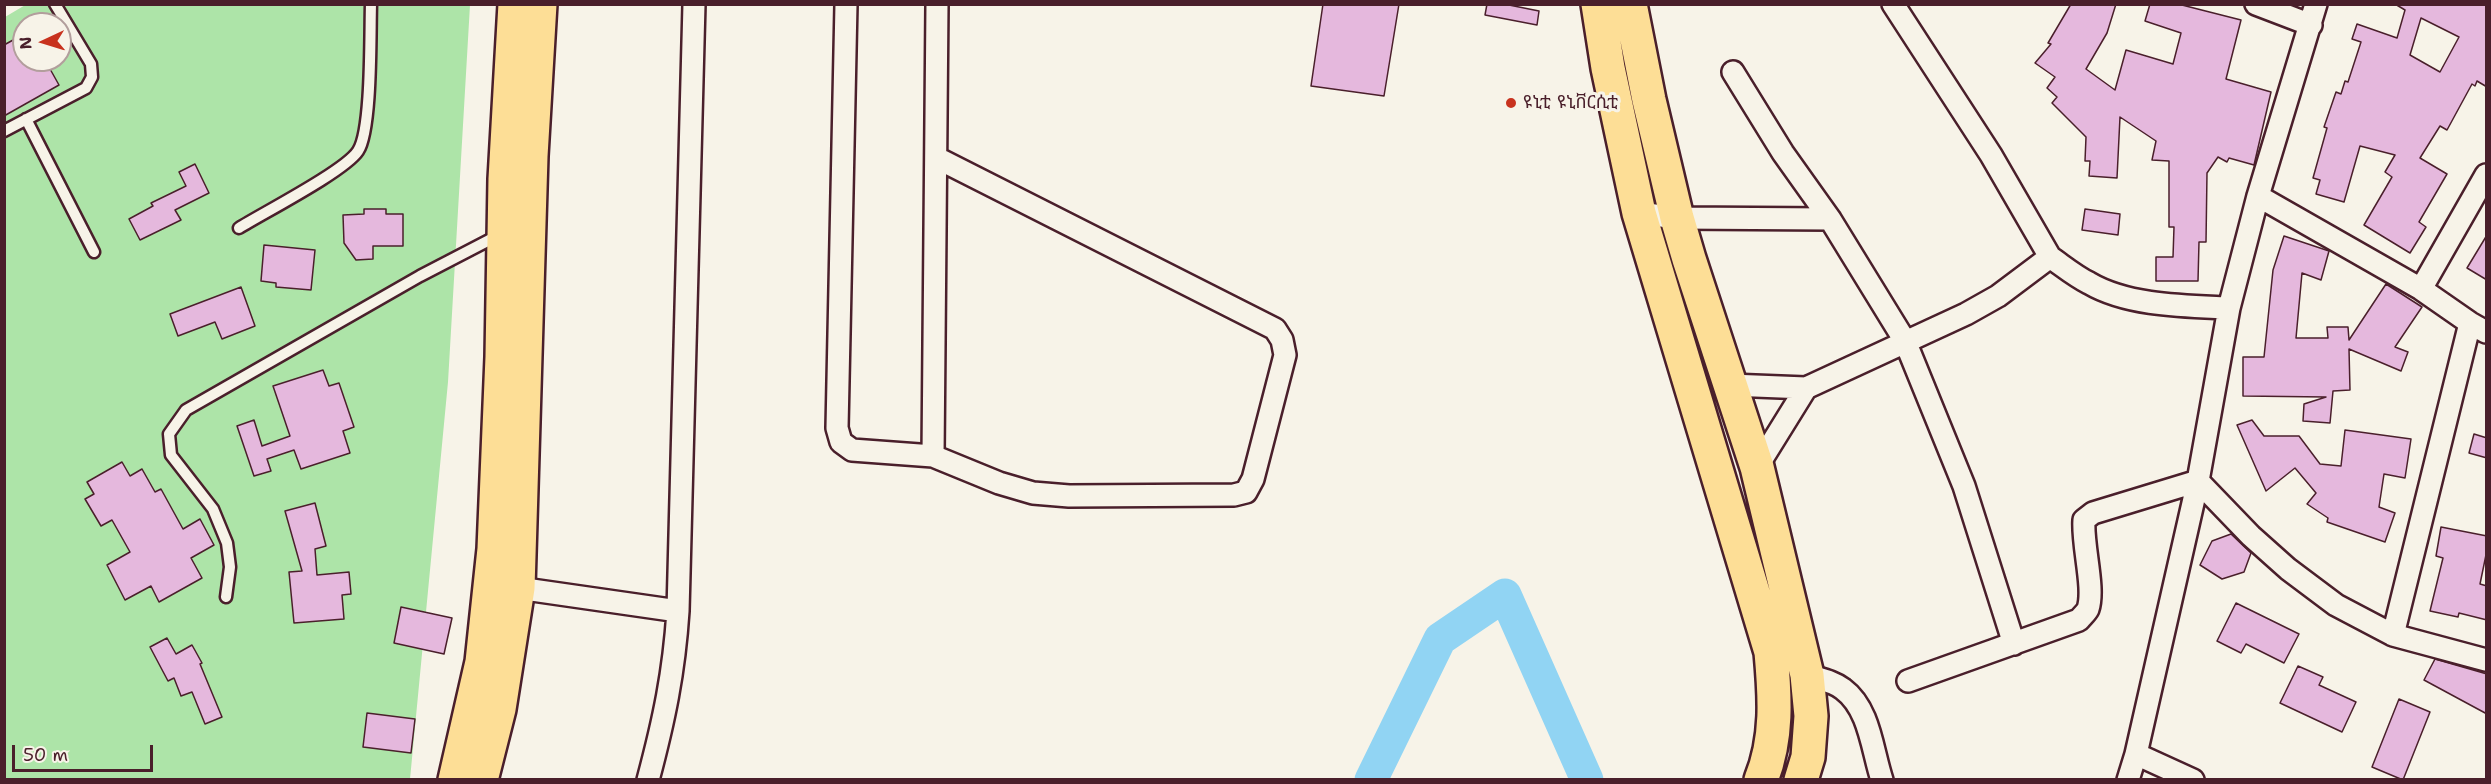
<!DOCTYPE html>
<html>
<head>
<meta charset="utf-8">
<style>
	body { margin:0 }
	#map { position:relative; width:2491px; height:784px; overflow:hidden; background:#f7f3e8; font-family:"Shantell Sans",sans-serif }
	canvas { display:block }
	.frame { position:absolute; inset:0; border:6px solid #4a1f2b; pointer-events:none }
	.north { position:absolute; left:12px; top:12px; width:60px; height:60px; box-sizing:border-box; background:#f7f3e8; border:2px solid #b29e9c; border-radius:50%; rotate:266deg; font-size:16px; font-weight:700; line-height:24px; text-align:center; color:#4a1f2b }
	.north::after { content:''; display:block; margin:auto; width:21px; height:27px; background:#c8321e; clip-path:polygon(50% 0,100% 100%,50% 72%,0 100%) }
	.scale { position:absolute; left:12px; top:745px; width:141px; height:27px; box-sizing:border-box; border:3px solid #4a1f2b; border-top:0; padding-left:8px; font-size:18px; line-height:21px; white-space:nowrap; color:#4a1f2b; -webkit-text-stroke:4px #f7f3e8; paint-order:stroke }
</style>
</head>
<body>
<div id="map">
<canvas width="2491" height="784"></canvas>
<div class="frame"></div>
<div class="north">N</div>
<div class="scale">50 m</div>
</div>
<script>
const context = document.querySelector('canvas').getContext('2d');
context.lineJoin = 'round';
function paint(path, color) { context.fillStyle = color; context.fill(path, 'evenodd'); }
function stroke(path, color, width, dash) { context.strokeStyle = color; context.lineWidth = width; context.lineCap = dash ? 'butt' : 'round'; context.setLineDash(dash || []); context.stroke(path); }
function write(font, color, halo, rows, align = 'center') {
  context.font = font + ' "Shantell Sans","Noto Sans Ethiopic",sans-serif'; context.lineWidth = 6; context.setLineDash([]); context.textBaseline = 'middle'; context.strokeStyle = halo; context.fillStyle = color; for (const [text, x, y, turn = 0] of rows) {
    context.save(); context.translate(x, y); context.rotate((+turn || 0) * Math.PI / 180); context.textAlign = isNaN(turn) ? turn : align; if (halo) context.strokeText(text, 0, 0); context.fillText(text, 0, 0); context.restore();
  }
}
const green = new Path2D(`
	M27,4L470,5L448,382L410,779L5,780V17ZM24,24H60V60H24Z`);
const river = new Path2D(`
	M1371,780L1440,639L1505,595L1587,780`);
const building = new Path2D(`
	M1323,4H1399L1384,96L1311,86Z
	M1487,4H1504L1539,11L1537,25L1485,15Z
	M2071,4H2116L2107,33L2086,69L2115,90L2126,50L2173,64L2181,33L2145,21L2150,4H2178L2241,20L2226,79L2271,92L2254,165L2229,158L2227,162L2218,157L2207,173L2206,242H2199L2198,281H2156V257H2173L2174,227H2169V161L2152,160L2156,141L2120,117L2117,178L2089,176L2090,161H2085L2086,137L2052,103L2057,97L2047,88L2055,77L2035,63L2051,44L2048,43Z
	M2395,4H2487V87L2477,81L2475,86L2472,84L2447,130L2440,126L2420,158L2447,174L2419,222L2426,227L2410,253L2364,225L2392,177L2385,172L2395,155L2360,146L2344,202L2316,194L2320,180L2313,178L2327,128L2324,127L2336,92L2341,94L2345,81L2348,82L2361,42L2352,39L2357,24L2397,38L2405,10ZM2421,18L2459,37L2440,72L2410,55Z
	M24,34V60H45L59,85L4,116V45Z
	M195,164L209,193L175,210L181,220L140,240L129,219L153,206L151,203L186,186L179,172Z
	M364,209H386V214H403V246H373V259L356,260L344,243L343,215L364,214Z
	M2085,209L2120,214L2118,235L2082,230Z
	M2487,235V280L2467,268Z
	M2284,236L2329,251L2321,280L2302,273L2296,338H2328L2327,327H2348L2349,340L2386,284L2422,307L2395,347L2408,352L2401,371L2349,349L2350,390L2333,391L2330,423L2303,421L2304,404L2326,397L2243,396V357H2264L2273,270Z
	M264,245L315,250L311,290L276,287V283L261,281Z
	M241,287L255,326L222,339L215,322L178,336L170,314Z
	M323,370L329,386L339,383L354,427L343,431L350,453L301,469L294,450L267,459L271,471L254,476L237,426L254,420L262,446L290,436L273,386Z
	M2252,420L2264,436H2299L2320,464L2341,466L2345,430L2411,439L2405,478L2384,474L2379,507L2395,513L2385,542L2327,522L2328,518L2307,504L2316,493L2295,468L2266,491L2237,425Z
	M2474,434L2487,438V458L2469,453Z
	M122,462L130,476L142,469L155,492L161,489L183,529L200,519L214,545L191,558L202,578L159,602L151,586L125,600L107,565L130,552L112,520L101,526L85,499L94,494L87,482Z
	M315,503L326,546L315,549L317,575L349,572L351,594L342,595L344,619L294,623L289,572L302,571L285,511Z
	M2441,527L2487,536V550L2480,584L2487,586V620L2459,613L2458,617L2430,611L2443,558L2436,556Z
	M2231,534L2251,553L2244,572L2222,579L2200,565L2212,541Z
	M2236,603L2299,634L2284,663L2246,644L2241,653L2217,641Z
	M401,607L452,618L444,654L394,643Z
	M167,638L176,654L192,645L202,663L200,664L222,717L205,724L192,692L181,696L174,678L168,681L150,647Z
	M2435,659L2487,674V714L2424,680Z
	M2298,666L2323,677L2319,685L2356,702L2342,732L2280,703Z
	M2399,699L2430,712L2403,780L2372,767Z
	M367,713L415,719L411,753L363,747Z`);
const lane = new Path2D(`
	M26,119L94,252
	M4,131L86,88L92,77L91,64L55,4
	M239,228C263,213 345,171 358,151C372,130 370,34 371,4
	M226,597L230,567L227,543L213,509L171,455L169,434L186,410L420,276L499,235`);
const street = new Path2D(`
	M846,4L837,428L841,442L852,450L933,456L999,483L1033,493L1069,496L1234,495L1246,492L1253,479L1285,355L1282,340L1275,329L937,158
	M1893,4L1991,155L2050,257
	M2256,4L2311,25
	M1733,72L1783,153L1830,219L1905,341L1964,486L2014,644
	M2258,196L2421,289L2470,323L2486,332
	M1639,213L1677,218L1830,219
	M2421,289L2486,175
	M1730,385L1806,388L1966,314L1998,296L2050,257C2063,266 2075,276 2089,283C2128,306 2185,306 2229,308
	M933,456L937,4
	M1757,467L1806,388
	M518,588L678,611
	M2393,635L2470,323
	M1807,675C1819,679 1833,681 1843,689C1870,709 1872,750 1882,780
	M1908,681L2079,620C2082,616 2086,613 2088,609C2095,588 2082,545 2084,520L2093,513L2198,481L2251,536L2288,569L2336,605L2393,635L2486,660
	M2136,754L2193,780
	M648,780C664,720 674,673 678,611L694,4
	M2128,780L2136,754L2198,481L2229,308L2258,196L2316,4`);
const primary = new Path2D(`
	M1598,4L1608,68L1639,213L1771,652C1775,696 1778,738 1761,780
	M1630,4L1649,100L1677,218L1689,259L1757,467L1807,675L1811,716L1808,757L1801,780
	M455,780L482,662L494,549L502,357L505,179L515,4
	M481,780L499,709L518,588L531,156L540,4`);
const markers = [
	[1511,103,6,"#c8321e"]
];
const poiNames = [
	["ዩኒቲ ዩኒቨርሲቲ",1523,103]
];
paint(green, '#ade4a8');
stroke(river, '#91d4f3', 33);
paint(building, '#e5b8dd');
stroke(building, '#4a1f2b', 1.5);
stroke(lane, '#4a1f2b', 15);
stroke(street, '#4a1f2b', 26);
stroke(primary, '#4a1f2b', 38);
stroke(lane, '#f7f3e8', 10);
stroke(street, '#f7f3e8', 21);
stroke(primary, '#fdde96', 33);
for (const [x, y, r, color] of markers) { const dot = new Path2D(); dot.arc(x, y, r, 0, 2 * Math.PI); context.fillStyle = color; context.fill(dot); stroke(dot, '#f7f3e8', 2); }
write('18px', '#4a1f2b', '#f7f3e8', poiNames, 'left');
</script>
</body>
</html>
